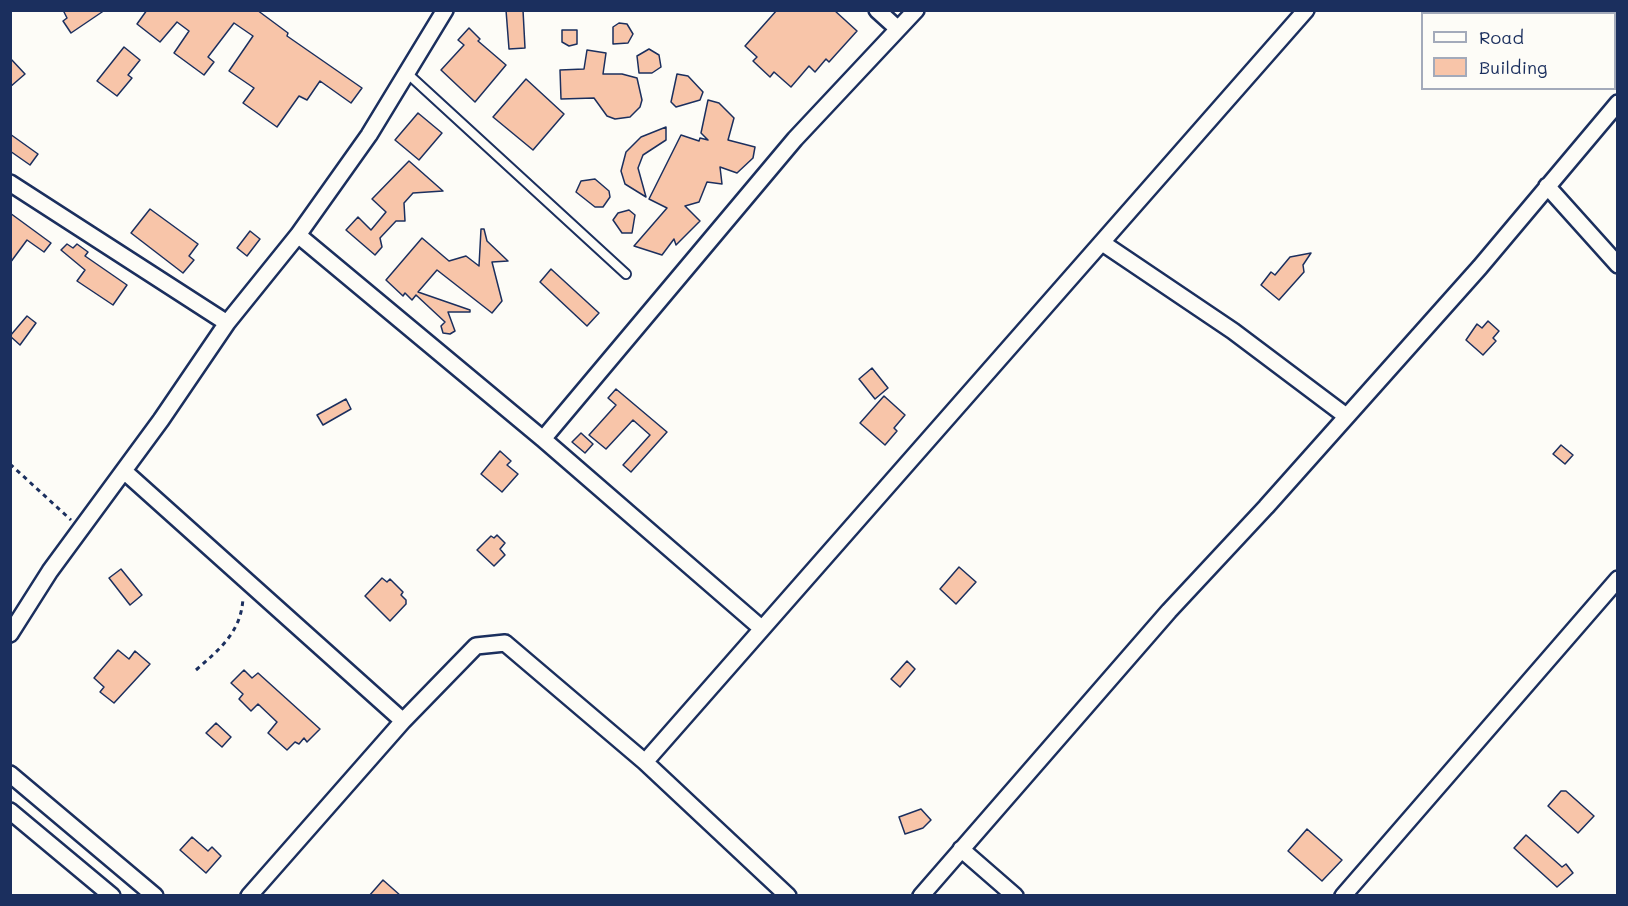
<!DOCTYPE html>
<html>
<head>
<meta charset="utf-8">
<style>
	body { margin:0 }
	#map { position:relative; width:1628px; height:906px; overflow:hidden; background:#fdfcf7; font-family:Mali,sans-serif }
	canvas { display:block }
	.frame { position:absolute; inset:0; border:12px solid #1b2f5e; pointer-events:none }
	.legend { position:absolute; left:1421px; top:12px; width:195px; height:78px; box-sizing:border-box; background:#fdfcf7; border:2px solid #a3aaba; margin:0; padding:8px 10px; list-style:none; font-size:18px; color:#1b2f5e }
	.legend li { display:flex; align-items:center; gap:12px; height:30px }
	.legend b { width:30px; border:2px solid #a3aaba }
</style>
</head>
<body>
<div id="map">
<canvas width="1628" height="906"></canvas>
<div class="frame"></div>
<ul class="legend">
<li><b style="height:8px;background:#fdfcf7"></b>Road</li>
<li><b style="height:16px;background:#f8c5a9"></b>Building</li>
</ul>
</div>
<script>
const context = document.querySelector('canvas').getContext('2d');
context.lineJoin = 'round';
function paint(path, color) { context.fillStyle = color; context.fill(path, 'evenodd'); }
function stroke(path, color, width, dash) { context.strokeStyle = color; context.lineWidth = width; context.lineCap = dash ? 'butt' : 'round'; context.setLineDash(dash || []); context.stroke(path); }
const building = new Path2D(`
	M63,10H105L71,33L63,21L67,18Z
	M147,10H257L288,33L287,36L362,88L351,103L320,81L307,100L299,96L277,127L243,103L254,88L229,71L253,36L234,23L208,57L214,62L204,75L174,53L189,31L177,22L160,42L137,24Z
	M506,10H523L525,48L509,49Z
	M777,10H834L857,31L829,62L826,59L815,72L809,66L791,87L774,72L770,77L753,61L757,57L745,46Z
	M619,23L627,24L633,34L628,43L613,44V27Z
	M469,28L480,39L478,41L506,65L475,102L441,70L464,45L458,40Z
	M562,30H577V44L569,46L562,42Z
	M124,47L140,60L128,75L132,78L117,96L97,81Z
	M649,49L659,55L661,67L652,73H639L637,56Z
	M587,50L606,53L603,74H622L637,78L642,100L640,107L630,117L615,119L607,116L594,98L561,99L560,70L584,69Z
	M10,58L25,74L10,87Z
	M677,74L688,76L703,92L700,100L676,107L671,102Z
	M526,79L564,114L533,150L493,117Z
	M708,100L719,103L734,118L728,140L755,147L753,158L737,173L720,167L722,184L707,182L699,202L685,206L700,221L676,245L674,239L662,255L634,246L667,208L649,199L681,135L699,141L700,138L708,140L701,133Z
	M418,113L442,133L419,160L395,140Z
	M666,127V140L643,155L638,168L646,197L625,184L621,171L626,152L641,137Z
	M10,134L38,154L30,165L10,151Z
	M409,161L443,191L413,193L404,203L405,221H396L380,238L382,247L375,255L346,230L358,217L371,230L386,212L372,199Z
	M595,179L609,191L610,197L603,207H595L576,192L581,181Z
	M150,209L198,244L189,256L194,260L183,273L131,233Z
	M629,210L635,215L632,233H622L613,220L618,213Z
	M10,213L51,243L44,252L27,240L10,263Z
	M481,229H484L487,241L508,261L492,262L502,301L492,313L437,270L418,292L470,310V312H448L455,331L450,334L443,333L441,326L445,322L416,295L412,300L405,293L403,296L386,280L422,238L449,261L466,256L479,266Z
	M250,231L260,239L247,256L237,248Z
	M67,244L73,248L77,244L88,252L85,256L127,285L113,305L77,281L85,270L61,250Z
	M1311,253L1303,265L1304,272L1279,300L1261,285L1271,272L1275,275L1290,257Z
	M551,269L599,313L587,326L540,282Z
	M27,316L36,323L20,345L10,336Z
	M1488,321L1499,331L1493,338L1496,341L1483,355L1466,340L1477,324L1482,328Z
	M872,368L888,388L875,399L859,379Z
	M616,389L667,432L631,472L623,465L650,435L633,420L606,449L589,435L616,405L608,398Z
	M884,396L905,415L894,428L897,431L885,445L860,423Z
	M346,399L351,409L323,425L317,415Z
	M581,433L593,444L585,453L572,442Z
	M1561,445L1573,455L1565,464L1553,454Z
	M500,451L511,461L507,465L518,474L502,492L481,474Z
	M497,535L505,543L500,549L505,555L494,566L477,550L491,536L494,538Z
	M959,567L976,582L956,604L940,589Z
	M121,569L142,595L130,605L109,578Z
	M382,578L387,582L390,579L403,592L401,595L406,600V604L390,621L365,596Z
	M118,650L129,659L135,651L150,664L114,703L100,692L104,687L94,678Z
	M907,661L915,669L900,687L891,679Z
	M244,670L252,678L258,673L320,729L307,742L304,738L299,744L295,742L287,750L268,733L277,722L258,704L251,711L239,699L243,694L231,683Z
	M216,723L231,737L222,747L206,733Z
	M1561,791H1566L1594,816L1578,833L1548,806Z
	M921,809L931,820L923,828L905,834L899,817Z
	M1307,829L1342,860L1322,881L1288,851Z
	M1526,835L1562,867L1566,864L1573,873L1557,887L1514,848Z
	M192,837L208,851L212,847L221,856L206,873L180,850Z
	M383,880L401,896H369Z`);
const path = new Path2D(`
	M10,464L71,520
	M196,670C220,649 242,631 243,597`);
const service = new Path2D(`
	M408,74L626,274`);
const minor = new Path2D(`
	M877,10L898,29
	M1612,10L1618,15
	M10,183L227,323
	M1547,186L1618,265
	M298,235L543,439L760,627
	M1104,244L1233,331L1346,416
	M543,439L795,139L916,10
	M124,471L403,721
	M10,634L50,571L161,420L227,323L298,235L369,135L445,10
	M645,762L1306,10
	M10,774L155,896
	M10,811L112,896
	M961,849L1015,896
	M249,896L403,721L476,646L505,643L645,762L788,896
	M921,896L1169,611L1266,507L1480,267L1618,103
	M1343,896L1618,579`);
paint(building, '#f8c5a9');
stroke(building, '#1b2f5e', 1.5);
stroke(service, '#1b2f5e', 12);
stroke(minor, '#1b2f5e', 20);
stroke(path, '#1b2f5e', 3, [4.5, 4.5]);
stroke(service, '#fdfcf7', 8);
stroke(minor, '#fdfcf7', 15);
</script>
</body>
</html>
